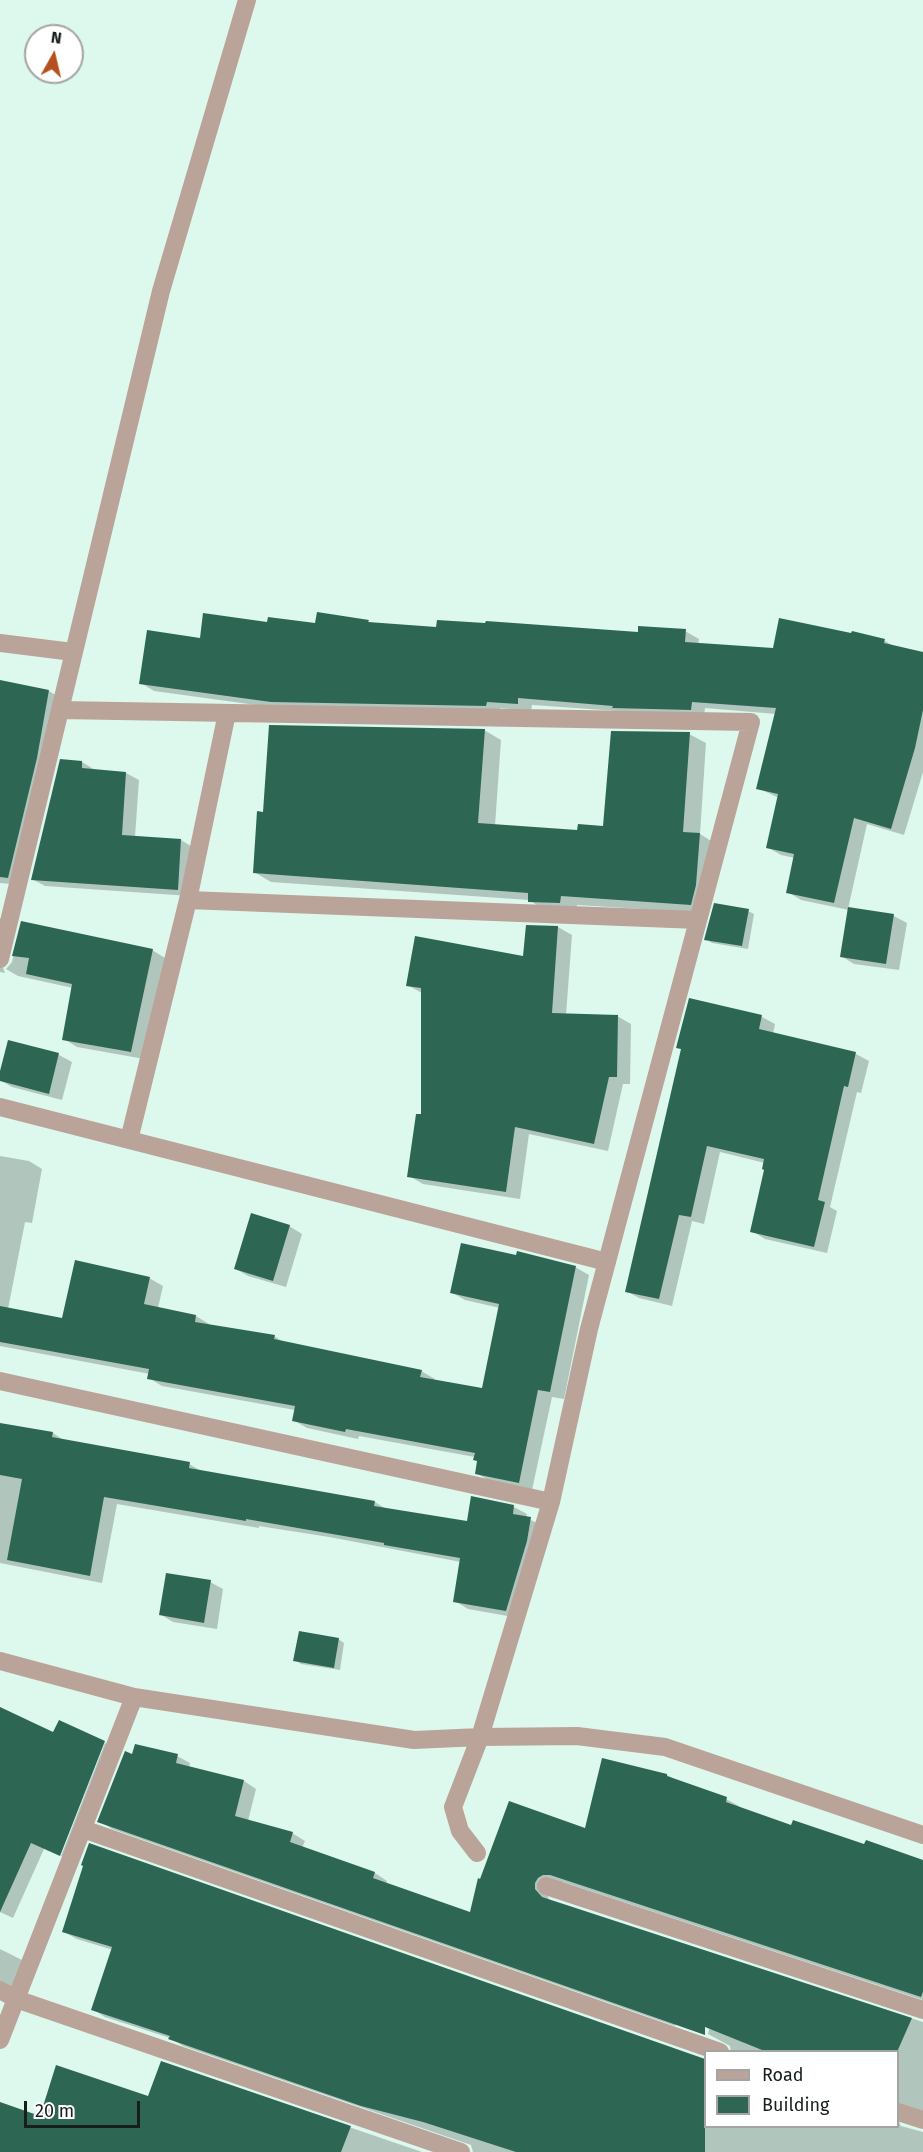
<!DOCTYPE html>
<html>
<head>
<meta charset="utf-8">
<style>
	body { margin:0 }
	#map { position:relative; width:923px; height:2152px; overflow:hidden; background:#ddf8ed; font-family:"Fira Sans",sans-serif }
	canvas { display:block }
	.legend { position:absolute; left:704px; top:2050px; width:195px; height:78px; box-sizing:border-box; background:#fff; border:2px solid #a2a5a4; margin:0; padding:8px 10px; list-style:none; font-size:18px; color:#161f1c }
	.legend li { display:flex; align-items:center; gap:12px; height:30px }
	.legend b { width:30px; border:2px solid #a2a5a4 }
	.north { position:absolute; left:24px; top:24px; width:60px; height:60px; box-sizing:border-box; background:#fff; border:2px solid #a2a5a4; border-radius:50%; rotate:8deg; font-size:16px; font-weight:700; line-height:24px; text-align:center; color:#161f1c }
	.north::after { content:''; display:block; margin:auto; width:21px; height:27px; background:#b5511e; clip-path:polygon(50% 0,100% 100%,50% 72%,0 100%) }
	.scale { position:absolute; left:24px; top:2101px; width:116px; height:27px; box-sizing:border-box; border:3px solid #161f1c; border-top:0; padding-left:8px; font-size:18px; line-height:21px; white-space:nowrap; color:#161f1c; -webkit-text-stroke:4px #fff; paint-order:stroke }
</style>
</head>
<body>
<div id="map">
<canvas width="923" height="2152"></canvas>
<ul class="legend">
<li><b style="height:8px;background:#baa399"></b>Road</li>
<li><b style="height:16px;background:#2d6754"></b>Building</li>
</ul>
<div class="north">N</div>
<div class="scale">20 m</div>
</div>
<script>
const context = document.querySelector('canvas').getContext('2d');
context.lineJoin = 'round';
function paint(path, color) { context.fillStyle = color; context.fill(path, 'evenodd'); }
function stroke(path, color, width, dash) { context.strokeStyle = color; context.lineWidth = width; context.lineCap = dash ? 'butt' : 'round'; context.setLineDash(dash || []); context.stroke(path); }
const shadow = new Path2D(`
	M368,621L373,624L438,629L639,633L685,631L699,639L698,645L774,650L853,633L885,641L897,648L923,654V772L904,835L867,824L848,909L894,916L907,923L899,970L854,964L841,956L849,910L801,900L788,892L795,858L781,855L767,847L779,798L758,788L776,714L705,708L704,717L532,705L531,711L500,708V713L285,709L154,691L141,683L201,640L269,624L316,625Z
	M0,682L49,691L62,699L21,885L0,883Z
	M484,730L501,740L495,826L579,832L605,827L689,734L706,743L700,834L716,844L707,913L577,905L576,912L546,911L529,900L271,882L254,872L264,813Z
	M82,762L95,770L126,773L139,780L135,837L181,840L194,848L190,896L45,886L32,879Z
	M748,911L754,914L748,949L712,943L706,939Z
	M0,918L12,925L2,965L5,973L0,972Z
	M22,923L152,950L165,958L144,1059L77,1047L64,1039L73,988L18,976L6,969L12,962Z
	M527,926L558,927L572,935L566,1015L617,1016L631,1024L630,1084H623L608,1151L529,1134L520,1199L423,1184L409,1176L423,1116L422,993L407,985L525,958Z
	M690,1000L762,1017L775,1024L773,1034L856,1054L869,1061L861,1093L857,1092L830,1207L837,1211L827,1253L765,1239L752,1231L766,1170L765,1163L720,1152L704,1224L692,1221L672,1306L639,1298L626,1291L682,1050L678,1047Z
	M9,1042L59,1055L72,1062L62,1100L12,1087L0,1080Z
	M0,1156L29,1161L42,1169L32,1223L25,1222L8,1309L64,1319L149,1278L163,1286L158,1308L196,1316L209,1324V1326L274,1336L285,1343L421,1371L435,1379L434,1381L483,1390L500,1308L465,1300L451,1292L575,1267L589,1275L564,1399L552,1397L532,1490L490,1481L476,1473L478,1462L475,1457L359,1436L358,1439L307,1428L293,1420L295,1410L162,1386L149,1378L150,1374L0,1346Z
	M289,1226L302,1234L286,1287L248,1276L236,1269Z
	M0,1424L53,1433L65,1441L189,1464L203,1472L375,1502L386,1509L468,1522L514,1507L527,1514L526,1518L544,1526L519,1618L468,1609L455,1601L461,1562L329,1537L259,1526V1528L117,1504L102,1583L0,1563Z
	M210,1582L223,1589L217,1629L173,1622L160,1614Z
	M338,1639L344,1643L340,1670L301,1664L295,1660Z
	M0,1708L44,1849L13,1918L0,1912Z
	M105,1743L117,1750L73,1862L61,1856Z
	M133,1756H177L190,1763L189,1768L244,1781L256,1789L248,1821L292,1833L305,1841L302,1848L375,1873L387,1881L386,1884L471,1914L586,1830L667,1775L679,1782L726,1799L739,1806L738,1808L792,1827L923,1861V2000L563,1882L552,1884L547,1891L549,1901L923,2022V2111H903L899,2122L901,2126L923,2132V2152H678L702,2059L706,2060V2126H898V2052H731L730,2046L708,2034L716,2003L685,1994L675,2026L112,1829L99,1821Z
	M85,1865L634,2152H473L471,2145L183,2046L170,2038L105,2017L92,2009L113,1950L77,1939L64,1932Z
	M0,1949L24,1961L15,1986L0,1994Z
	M162,2063L422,2152H0V2103L41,2118L149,2098Z`);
const building = new Path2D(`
	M317,612L369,620L368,622L436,627L437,620L485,623L486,621L638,632V626L686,629L685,642L773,648L779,618L851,633L852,631L885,639L884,643L923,652V710L915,748L891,829L854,818L834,903L786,893L794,854L766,848L778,794L756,789L776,708L692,702L691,710L612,708L613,706L518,698V704L487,702L486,706L271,702L139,684L147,630L200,638L203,613L267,622L268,617L315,623Z
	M0,680L49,690L37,758L8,878L0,877Z
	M269,725L485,729L478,823L577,830L578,824L603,826L611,731L690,732L683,832L700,833L696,885L691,905L561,896L560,903L528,902V893L253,873L257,811L263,812Z
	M60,759L82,761V768L126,772L122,835L181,839L178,890L31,880Z
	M714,903L749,909L742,946L704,940Z
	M848,907L894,914L886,964L840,957Z
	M21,921L153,949L131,1052L62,1040L72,984L26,974L29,958L12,956Z
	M526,925L558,926L552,1013L618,1015L617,1077H609L594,1144L515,1127L506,1192L407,1177L416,1114H421V988L406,986L415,936L523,956Z
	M689,998L762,1015L759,1029L856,1052L848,1087L844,1086L818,1200L825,1202L814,1247L750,1232L764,1170L762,1169L764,1159L707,1146L691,1217L679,1215L659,1299L625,1292L681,1049L676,1048Z
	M8,1040L59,1053L49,1094L0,1081V1071Z
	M251,1213L290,1225L273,1281L234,1269Z
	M461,1243L516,1255L517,1251L576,1266L550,1392L538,1390L519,1483L475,1474L477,1461L473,1460L475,1453L346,1429L345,1432L292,1421L295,1406L147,1379L149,1369L0,1342V1306L62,1318L75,1260L150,1277L144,1304L196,1315L195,1322L275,1335L274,1339L422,1370L420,1377L482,1388L499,1304L450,1293Z
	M0,1423L53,1432L52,1437L190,1462L189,1468L375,1501L374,1506L467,1521L471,1496L514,1505L513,1514L531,1517L527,1541L506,1611L453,1602L460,1558L384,1545V1543L246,1519V1521L104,1497L90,1576L7,1560L22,1479L0,1475Z
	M166,1573L211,1580L204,1623L159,1615Z
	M299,1631L339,1638L334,1668L293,1661Z
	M0,1707L53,1732L59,1720L105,1741L60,1856L31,1843L0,1912Z
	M135,1744L178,1754L176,1763L244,1780L235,1816L293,1832L290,1842L375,1872L373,1878L470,1912L478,1878L480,1879L509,1801L585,1828L602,1758L667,1774V1776L727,1797L726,1802L791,1825L793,1820L864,1844L866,1840L923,1860V1992L921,1997L550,1875H543L538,1878L535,1883V1889L542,1897L912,2018L897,2052H767L705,2027V2035L97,1822L125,1751L132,1754Z
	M89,1843L705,2059V2152H516L423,2122L361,2106L168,2039L170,2036L91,2010L112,1947L62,1932L83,1866L81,1865Z
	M161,2061L351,2126L341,2152H0V2102L40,2116L56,2065L148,2096Z`);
const street = new Path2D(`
	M0,643L73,652
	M60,710L751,722L589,1329L551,1502L480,1737L453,1807L460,1831L477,1853
	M188,900L698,920
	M0,959L161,291L247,0
	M0,1107L607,1262
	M129,1140L188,900L227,713
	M0,1381L551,1502
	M0,1661L134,1697L414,1740L480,1737L577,1736L665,1747L923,1835
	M83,1829L720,2052
	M546,1886L923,2010
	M0,1990L16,1999L461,2152
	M0,2040L134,1697
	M898,2112L923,2120`);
paint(shadow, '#0003');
paint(building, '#2d6754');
stroke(street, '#baa399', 18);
</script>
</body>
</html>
